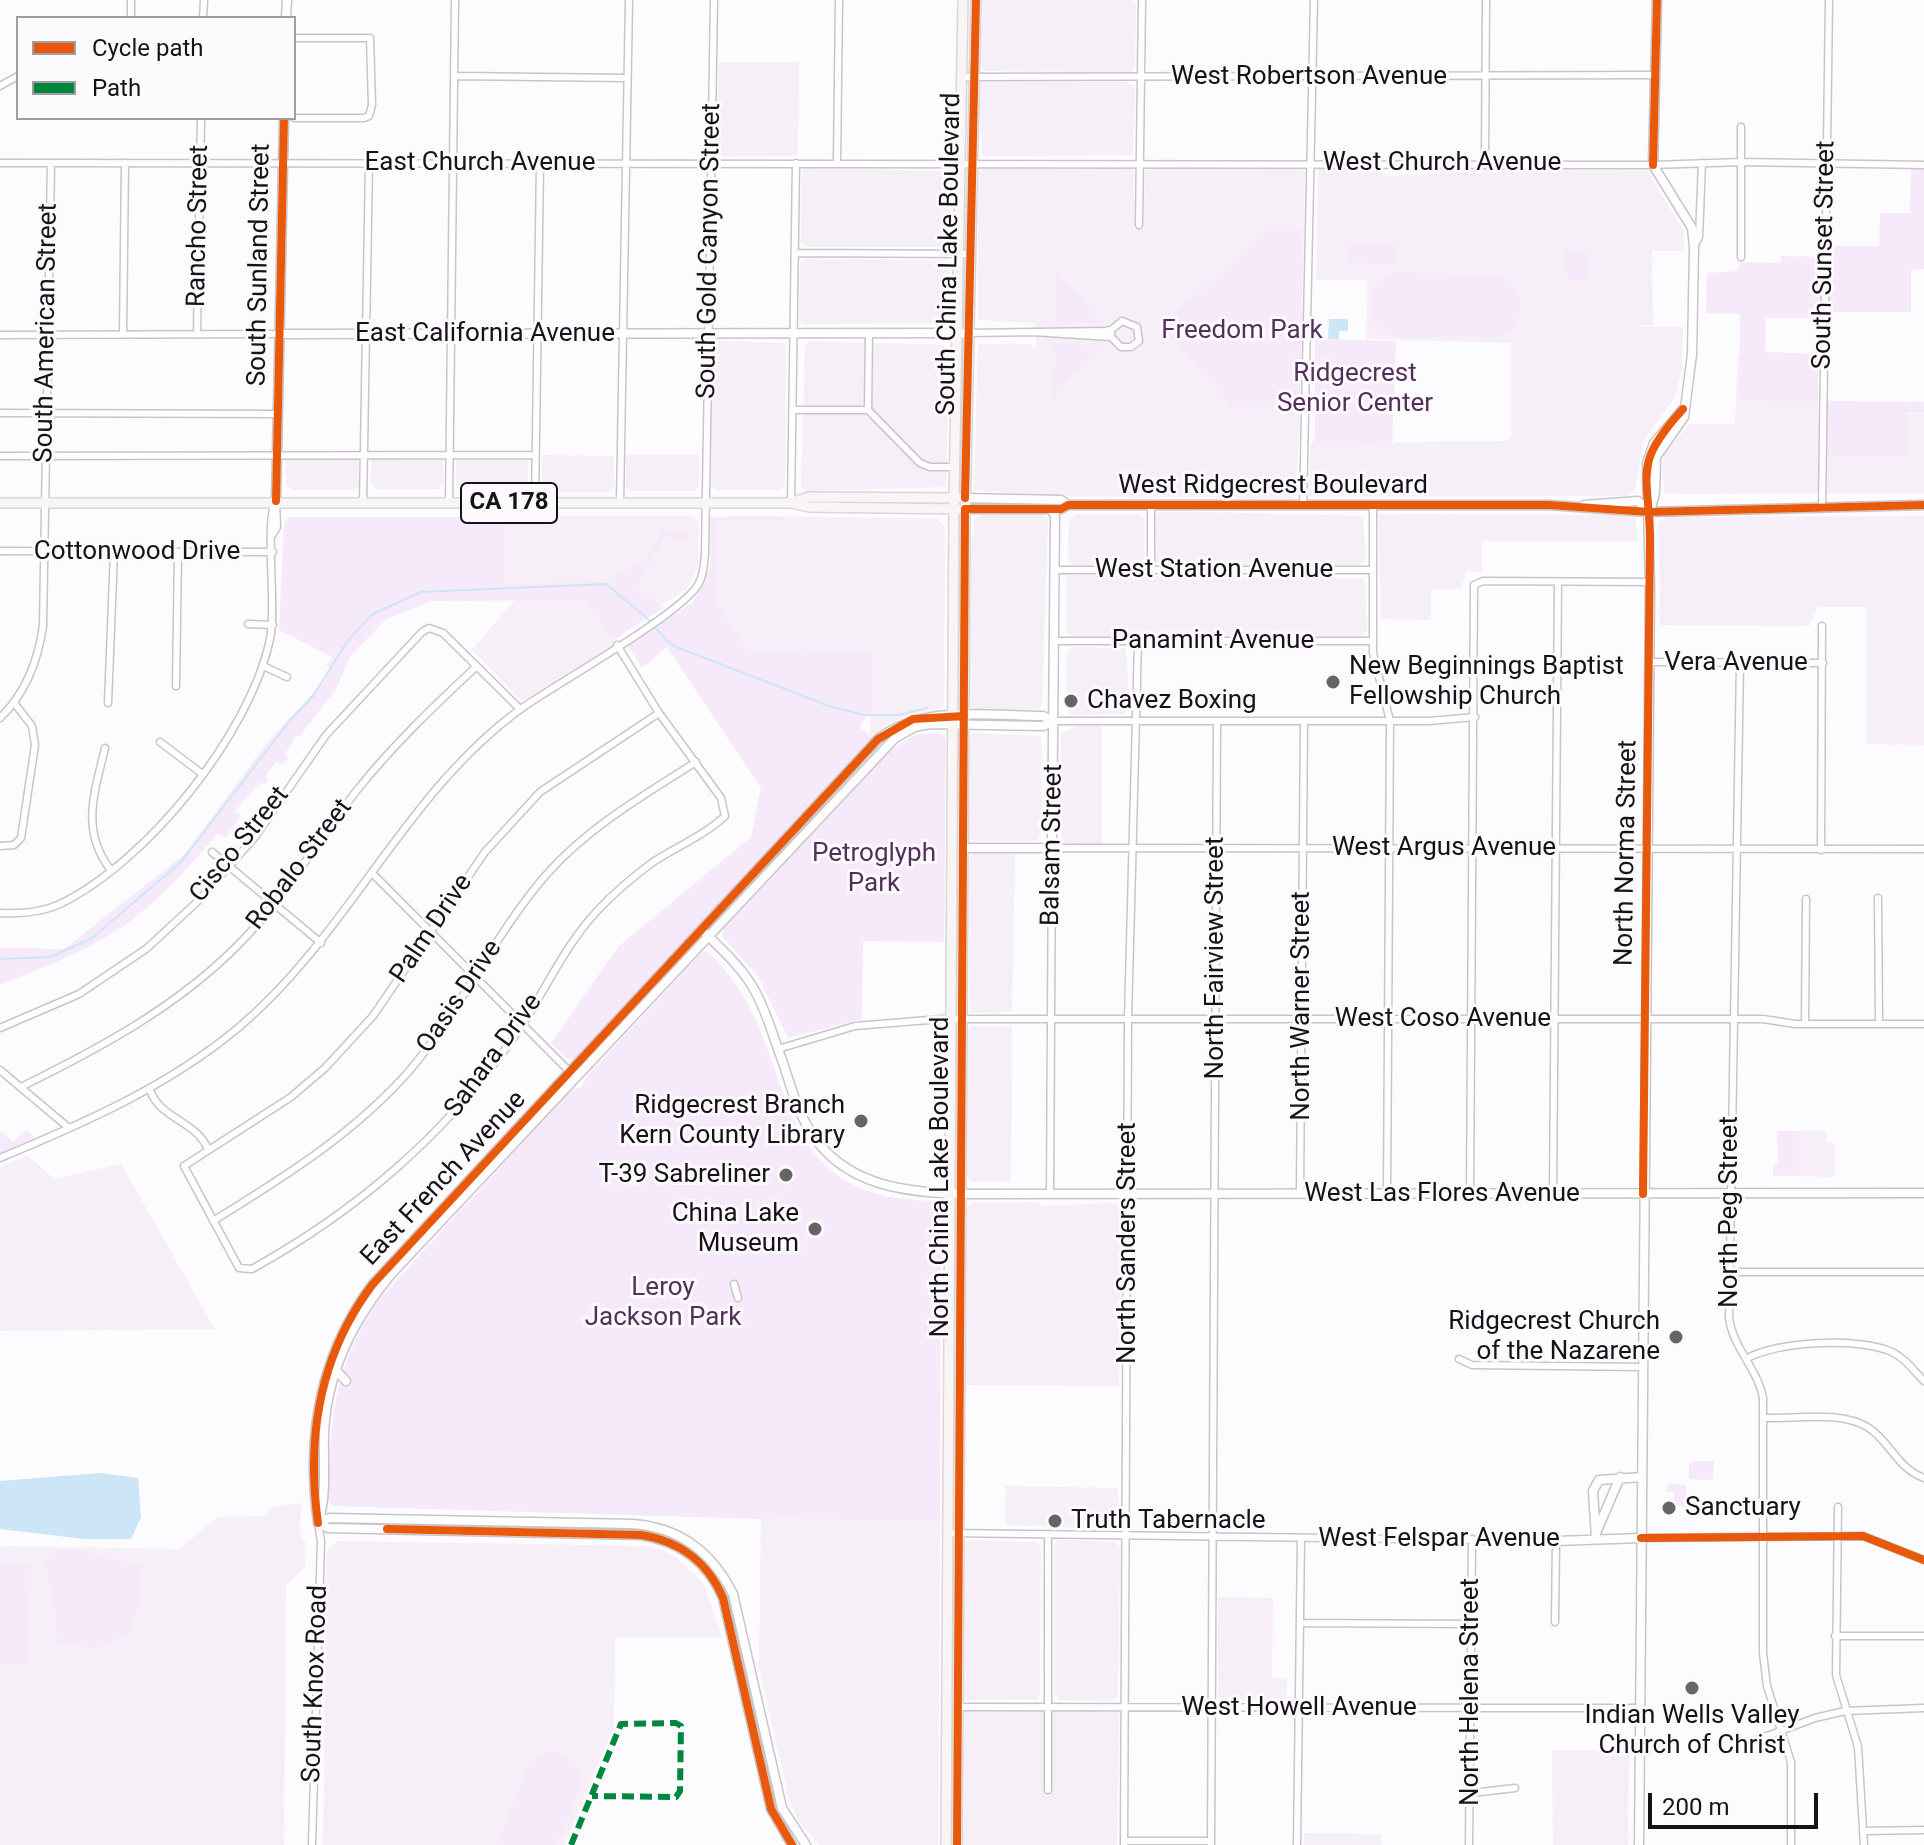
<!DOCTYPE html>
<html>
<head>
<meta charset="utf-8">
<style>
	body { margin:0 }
	#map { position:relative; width:1924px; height:1845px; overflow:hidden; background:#fcfbfd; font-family:Roboto,sans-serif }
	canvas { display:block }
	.legend { position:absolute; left:16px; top:16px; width:280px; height:104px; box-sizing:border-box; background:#fdfafe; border:2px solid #a19da2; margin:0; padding:10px 14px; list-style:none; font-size:24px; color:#171218 }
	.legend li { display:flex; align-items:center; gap:16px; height:40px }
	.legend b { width:40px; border:2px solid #a19da2 }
	.scale { position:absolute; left:1648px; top:1793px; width:170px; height:36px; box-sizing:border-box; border:4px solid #171218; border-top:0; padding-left:10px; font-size:24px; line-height:28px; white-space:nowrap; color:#171218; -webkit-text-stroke:6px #fdfafe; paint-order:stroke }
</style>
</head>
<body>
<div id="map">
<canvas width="1924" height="1845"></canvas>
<ul class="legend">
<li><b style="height:10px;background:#e8590c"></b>Cycle path</li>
<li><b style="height:10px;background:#00873e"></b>Path</li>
</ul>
<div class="scale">200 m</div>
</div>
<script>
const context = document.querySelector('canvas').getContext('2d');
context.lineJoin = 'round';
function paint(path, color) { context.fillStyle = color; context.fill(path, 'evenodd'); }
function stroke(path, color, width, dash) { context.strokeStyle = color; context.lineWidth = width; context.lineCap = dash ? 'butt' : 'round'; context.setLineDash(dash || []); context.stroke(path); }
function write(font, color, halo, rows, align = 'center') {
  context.font = font + ' Roboto,sans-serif'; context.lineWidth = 6; context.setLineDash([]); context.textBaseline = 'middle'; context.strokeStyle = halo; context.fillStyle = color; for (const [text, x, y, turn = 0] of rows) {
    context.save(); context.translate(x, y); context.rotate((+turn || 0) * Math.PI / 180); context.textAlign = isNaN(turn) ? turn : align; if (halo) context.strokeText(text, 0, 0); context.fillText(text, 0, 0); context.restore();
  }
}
const built = new Path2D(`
	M982,0H1133L1136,3L1135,67L1131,72L985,71L980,65Z
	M719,62H799L798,156H721L716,149Z
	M981,82H1129L1135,88L1133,155L982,156L978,85Z
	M805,168L949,171L951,244L949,247H806L801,243L802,172Z
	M1130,168L1134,173V230L1144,229L1145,172L1154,168L1301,169L1305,172L1300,426L1294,498L1045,496L974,490L978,344H1030L1036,349L1035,323L978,320V173L983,169Z
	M1527,168L1647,171L1684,231V251H1652L1653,325L1625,326L1683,327L1682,367L1675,397L1643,441L1635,489L1629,496H1309L1310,448L1392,447L1394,442L1506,441L1511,436V343L1366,339L1367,280H1316L1318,169H1377L1385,176L1426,175L1436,169Z
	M807,259L947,260L950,263L949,319L945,323L804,324L799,320L800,263Z
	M716,341L783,343L786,346L785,485L781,490H716L711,486L712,348Z
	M810,341L943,345L949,351L946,487L806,491L801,485L805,346Z
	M1738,354L1818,355V414H1924V493L1664,494L1662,466L1666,450L1690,424H1735Z
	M371,453H443V484L439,489H376L371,484Z
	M286,454H358L359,485L354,490H292L286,485Z
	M456,455H528V486L524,491H462L456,487Z
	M542,455L614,456V487L610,492H547L542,487Z
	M626,455H699V486L695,491H632L626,487Z
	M1163,511L1360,516L1363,519L1366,559L1361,565H1159L1155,560L1156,514Z
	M1042,514L1048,520L1042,705L1038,710H974L969,705V563L974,521L981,515Z
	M1076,514H1140L1145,520L1144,561L1140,566L1073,565L1068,561L1069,519Z
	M1378,514L1635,515L1638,541H1482V572L1466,571L1461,589H1431V620L1381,619Z
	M500,516H693L699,523L698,566L688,588L658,607L603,586L500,584Z
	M730,516L937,518L945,527L944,704L937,711L912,714L887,724L870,740V651H742L712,605L709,518Z
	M1924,516V745L1867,744V607H1818L1809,626L1660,625L1659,522L1668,517Z
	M1072,575L1361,578L1365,581L1367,631L1363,636H1074L1066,631L1067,577Z
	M519,595L588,598L615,644L522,701L472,650Z
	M1074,647L1126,648L1129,699L1125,714L1072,715L1067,710V651Z
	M1076,726H1102V844H1069L1063,841L1061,833V734Z
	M973,733L1041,736L1042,828L1037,841H973L967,837L969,737Z
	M1015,853L1012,1012L970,1013L969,858L972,854Z
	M971,1026H1012L1011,1182H971L967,1177L968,1029Z
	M1777,1131H1827V1141L1835,1144V1177L1773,1176V1164L1778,1163Z
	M27,1155L54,1179L121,1164L215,1329L0,1331V1167Z
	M1039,1202L1041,1206L1116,1203L1121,1208L1119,1386L965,1385L967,1207L971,1203Z
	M1006,1486L1118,1488L1119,1524L1114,1529L1005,1525Z
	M301,1503L300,1536L305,1541V1567L286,1586L284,1845H0V1546L179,1549L218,1517L265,1516L274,1506Z
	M761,1519L940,1521L938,1845H820L799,1822L789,1799L759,1668Z
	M968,1540L1036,1542L1041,1546L1040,1695L1037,1700H964V1543Z
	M1058,1540L1115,1542L1120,1548L1118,1695L1112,1701L1059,1700L1055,1695V1545Z
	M337,1541L644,1546L659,1549L677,1558L704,1584L722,1637H615L614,1727L564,1845H323L327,1550Z
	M1218,1597L1273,1598L1272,1678L1287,1679L1286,1700H1223L1218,1696Z
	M966,1711H1115L1119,1714L1117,1845H963L962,1715Z
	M1552,1750H1629L1628,1845H1553Z
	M1304,1833L1381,1834V1845H1304Z`);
const green = new Path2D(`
	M1911,167H1924V269L1911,270V312H1827L1828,246H1879L1880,213H1910Z
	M1269,229L1303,230L1300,406L1232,407L1165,329L1169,320L1263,231Z
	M1349,244H1396V264L1349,263Z
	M1564,250H1590L1589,281H1568Z
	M1781,256L1823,257L1822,318H1766L1765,352L1818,354V402L1739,401L1740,314L1706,313L1707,273L1738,271L1739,262L1781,263Z
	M1055,269L1104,324L1050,322L1055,318Z
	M1393,272L1501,275C1528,287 1528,326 1501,337H1389L1372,322C1366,300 1371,281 1393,272Z
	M1315,339L1396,341L1392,447L1310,448L1315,437Z
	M1050,343L1105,346L1065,384L1050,405V397L1054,396L1055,351L1050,349Z
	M1825,401L1924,402V413H1906V457L1825,456Z
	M289,517H504V584L604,581L644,562L662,531L685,532V541L665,534L637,588L664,607L613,640L585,600L431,601L386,619L351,655L336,689L299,737L296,736L292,740L294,742L285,753L288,757L283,764L276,762L265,777L269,780L265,785L260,782L235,811L241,816L225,838L218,833C189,867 156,905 117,930C81,954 39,969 0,985V948L64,949L184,855L266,744L326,679L330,668L327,666L332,657L279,630L284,523Z
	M785,517V521H718V605L748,650H800V645L805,650H873L872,711L859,726L873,739L574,1059L566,1058L551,1043L618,947L751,837L761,788L667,647L642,668L628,646L693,602L711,566L712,518Z
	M938,732L946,738L944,942L863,941L862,1019L788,1038L759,978L723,937V929L891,750L914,735Z
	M702,952H708C808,1044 751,1200 937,1201L941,1206L940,1521L761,1519L332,1506L328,1501C330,1422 333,1370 376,1303L572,1088H581L587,1076Z
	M27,1130L35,1138L0,1153V1131L13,1142Z
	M1777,1131H1799V1175H1773L1774,1165L1779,1164Z
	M1695,1461H1714L1713,1480L1689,1479V1464Z
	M1668,1484L1686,1485V1508L1674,1505V1492H1666Z
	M55,1549H74L142,1565L139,1605L129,1633L97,1648L57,1644L54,1599L47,1579L46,1559Z
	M0,1563L31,1564L29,1665L0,1664Z
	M544,1751C568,1752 578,1760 582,1783L556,1845H496L530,1762Z`);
const water = new Path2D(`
	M1329,319H1348V331H1339V339H1328Z
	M101,1473L138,1478L141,1517L131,1539H84L0,1529V1481Z`);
const stream = new Path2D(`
	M0,959L51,957L92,938L181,862L287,724L313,696L349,639L373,614L421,592L606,584L646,617L668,642L679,648L829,706L864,715H899L927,708`);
const street = new Path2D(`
	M131,18V0
	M203,18L204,0
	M294,38H370L372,105L369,116L364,118H294
	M457,76L625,78
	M962,77L1656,75
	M0,86L18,76
	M1741,127V257
	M0,163L1653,165L1742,162L1924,165
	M837,163L839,0
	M1485,163L1486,0
	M1139,225L1142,0
	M1694,247L1699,237L1702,163
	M795,253L971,254
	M1033,332L1111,337
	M123,333L125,163V173
	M869,333L868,410L920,463L930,467H955
	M970,333L1104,331L1111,330L1122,321L1137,327L1139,341L1131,347H1121L1111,337V330
	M197,334L201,118
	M0,335L279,334
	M795,410H868
	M0,413L277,414
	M0,456L535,455
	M535,503L540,164
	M620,503L629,0
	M791,503L796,163
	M363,504L369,163
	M449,504L455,0
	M1303,506L1314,0
	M1373,506V653L1390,721L1387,1194
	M1822,509L1829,0
	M273,534L277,527L276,501
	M0,551L273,552
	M1055,570H1373
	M1151,570V505
	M248,624L273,625
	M1055,641H1372
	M617,645L659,713L721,798L725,816C705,835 676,847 653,862C634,876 614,893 598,910C563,947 543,996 514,1037C444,1136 358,1210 252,1269L239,1268L184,1166L291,1097L325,1068L373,1016L485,852L540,792L659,713
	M1649,662L1823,663
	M1740,663L1729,1317C1732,1347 1758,1369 1763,1398V1653L1767,1686L1791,1762V1845
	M263,666L287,677
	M176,686L178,552
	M108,703L114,552
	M0,718C26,693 38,661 43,626L51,163
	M1054,721H1429L1475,717
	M160,742L201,773
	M105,748C95,791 80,830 110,869
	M0,846L14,845L21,838L35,745L32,726L15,704
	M1821,850L1822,626
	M212,852L321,943
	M373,874L571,1073
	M1878,898L1879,1024
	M0,913C20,914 41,913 60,904C147,862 250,734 270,639C277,607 264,520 276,502
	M1805,1024L1806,899
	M0,1028L79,994L146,949L196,903L255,837L326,735L422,632L429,628L443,633L520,709
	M778,1049L855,1026L941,1019H1763L1795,1024H1924
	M0,1070L69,1128
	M21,1087C100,1048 177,1007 239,944C286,897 317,840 358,789C394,744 435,705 477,666
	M150,1090C160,1119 195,1120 208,1149
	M0,1158C84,1123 167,1087 238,1028C349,935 404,793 522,708C557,683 684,613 699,583C704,574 704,563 705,554L714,0
	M1050,1194L1052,848L1924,849
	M1300,1194L1304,721
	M1470,1194L1474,585L1483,581L1650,582
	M1553,1194L1558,583
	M213,1221C284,1177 354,1134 410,1070C461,1009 494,935 546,875C587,828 644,795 696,762
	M1730,1272H1924
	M734,1284L738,1298
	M1459,1359L1472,1365L1642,1367
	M1746,1359C1776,1341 1860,1337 1892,1352C1906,1359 1913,1370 1924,1381
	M1764,1418C1795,1419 1842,1410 1869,1428C1891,1443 1897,1468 1924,1478
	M1838,1507L1836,1675L1858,1747L1864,1845
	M949,1533L1556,1541L1555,1622
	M1641,1538L1863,1536L1924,1560
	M1300,1623L1471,1624
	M1835,1636H1924
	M958,1707L1640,1708
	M1751,1742L1815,1718L1845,1711L1924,1708
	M1048,1790V1534
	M1472,1793L1515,1788
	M1865,1831L1924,1830
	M1124,1841H1211
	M312,1845L321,1541L318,1523
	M1124,1845L1128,1019L1138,642
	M1211,1845L1217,721
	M1297,1845L1301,1538
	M1469,1845L1472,1539`);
const secondary = new Path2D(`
	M286,18L287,0
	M279,334L970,333
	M965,498L1061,500L1068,505
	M276,501L284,118
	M1584,505L1638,501L1649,512
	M1651,508L1655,493L1656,457L1684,417L1692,354L1694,247L1692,228L1653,165L1657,0
	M965,509H1061L1068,505H1549L1649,512L1924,505
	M963,848H1052L1055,516L1051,509
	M703,931C722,950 742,967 755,991C767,1013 773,1036 782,1060C790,1083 796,1108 809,1129C843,1188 910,1193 971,1194L1924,1193
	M335,1369L346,1381
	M319,1520C327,1492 323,1462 324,1433C327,1371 355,1316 395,1270L895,738L915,727L930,724L1043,726L1054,721
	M318,1523C306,1437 320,1355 372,1285L878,739C924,704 989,716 1043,716L1054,721
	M318,1523L329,1518L632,1524C679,1527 712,1552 733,1594L782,1808L806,1845
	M318,1523L328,1528L641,1535C679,1541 708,1562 723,1598L771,1809L792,1845
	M1596,1533L1620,1477
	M1596,1538L1593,1491L1599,1480L1642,1477
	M1556,1541L1641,1538
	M1639,1845L1650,589L1647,463L1654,443L1683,409`);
const primary = new Path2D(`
	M793,502L809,497L958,498
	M0,503H791L809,507L958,509
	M946,1845L954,497L963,0
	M957,1845L965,518L976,0`);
const quiet = new Path2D(`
	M571,1845L621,1724L676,1723L681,1726L680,1791L676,1797L592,1796`);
const cycleway = new Path2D(`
	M1653,165L1657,0
	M965,498L976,0
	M276,501L284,118
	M1643,1194L1650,540C1649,471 1632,465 1683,409
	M318,1523C306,1437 320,1355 372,1285L878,739L913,719L964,716
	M387,1529L641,1535C679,1541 708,1562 723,1598L771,1809L792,1845
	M1641,1538L1863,1536L1924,1560
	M957,1845L965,509H1061L1068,505H1549L1649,512L1924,505`);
const markers = [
	[1333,682,8,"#676468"],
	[1071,701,8,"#676468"],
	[861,1121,8,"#676468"],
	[786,1175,8,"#676468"],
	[815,1229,8,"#676468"],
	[1676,1337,8,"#676468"],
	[1669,1508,8,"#676468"],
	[1055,1521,8,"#676468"],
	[1692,1688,8,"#676468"]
];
const shields = [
	[509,503,96]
];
const shieldNames = [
	["CA 178",509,503]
];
const streetNames = [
	["West Robertson Avenue",1309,77],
	["East Church Avenue",480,163],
	["West Church Avenue",1442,163],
	["Rancho Street",199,226,-89],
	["South Gold Canyon Street",710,251,-89],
	["South China Lake Boulevard",950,254,-89],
	["South Sunset Street",1825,255,-89],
	["South Sunland Street",260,265,-89],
	["South American Street",47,333,-89],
	["East California Avenue",485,334],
	["West Ridgecrest Boulevard",1273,486],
	["Cottonwood Drive",137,552],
	["West Station Avenue",1214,570],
	["Panamint Avenue",1213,641],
	["Vera Avenue",1736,663],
	["Cisco Street",240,845,-51],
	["Balsam Street",1053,845,-89],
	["West Argus Avenue",1444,848],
	["North Norma Street",1627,853,-89],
	["Robalo Street",300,865,-53],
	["Palm Drive",432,929,-56],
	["North Fairview Street",1216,958,-90],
	["Oasis Drive",460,997,-56],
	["North Warner Street",1302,1006,-90],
	["West Coso Avenue",1443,1019],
	["Sahara Drive",494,1056,-54],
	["North China Lake Boulevard",941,1177,-90],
	["East French Avenue",444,1179,-47],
	["West Las Flores Avenue",1442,1194],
	["North Peg Street",1730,1212,-90],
	["North Sanders Street",1128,1243,-90],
	["West Felspar Avenue",1439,1539],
	["South Knox Road",316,1684,-88],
	["North Helena Street",1471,1692,-90],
	["West Howell Avenue",1299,1708]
];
const parkNames = [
	["Freedom Park",1242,331],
	["Ridgecrest",1355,374],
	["Senior Center",1355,404],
	["Petroglyph",874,854],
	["Park",874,884],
	["Leroy",663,1288],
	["Jackson Park",663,1318]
];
const poiNames = [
	["New Beginnings Baptist",1349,667],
	["Fellowship Church",1349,697],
	["Chavez Boxing",1087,701],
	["Ridgecrest Branch",845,1106,"right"],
	["Kern County Library",845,1136,"right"],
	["T-39 Sabreliner",770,1175,"right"],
	["China Lake",799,1214,"right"],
	["Museum",799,1244,"right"],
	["Ridgecrest Church",1660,1322,"right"],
	["of the Nazarene",1660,1352,"right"],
	["Sanctuary",1685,1508],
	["Truth Tabernacle",1071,1521],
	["Indian Wells Valley",1692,1716,"center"],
	["Church of Christ",1692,1746,"center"]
];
paint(built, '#f6eff8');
paint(green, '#f6e9f9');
paint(water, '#cce5f7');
stroke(stream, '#cce5f7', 2);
stroke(street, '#c8c5c8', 9);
stroke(secondary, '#c8c5c8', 11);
stroke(primary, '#d9d7d9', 12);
stroke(street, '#fffeff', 6);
stroke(secondary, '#fffeff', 8);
stroke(primary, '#f9f5f4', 9);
stroke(quiet, '#00873e', 6, [12, 6]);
stroke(cycleway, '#e8590c', 8);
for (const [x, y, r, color] of markers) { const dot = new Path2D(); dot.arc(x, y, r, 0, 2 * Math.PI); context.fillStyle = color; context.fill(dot); stroke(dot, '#fdfafe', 3); }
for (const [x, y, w] of shields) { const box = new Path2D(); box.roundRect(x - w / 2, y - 20, w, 40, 6); context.fillStyle = '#fdfafe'; context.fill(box); stroke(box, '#171218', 2); }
write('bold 24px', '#171218', null, shieldNames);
write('26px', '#171218', '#fdfafe', streetNames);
write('26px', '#53305a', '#fdfafe', parkNames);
write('26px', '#171218', '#fdfafe', poiNames, 'left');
</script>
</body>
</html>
